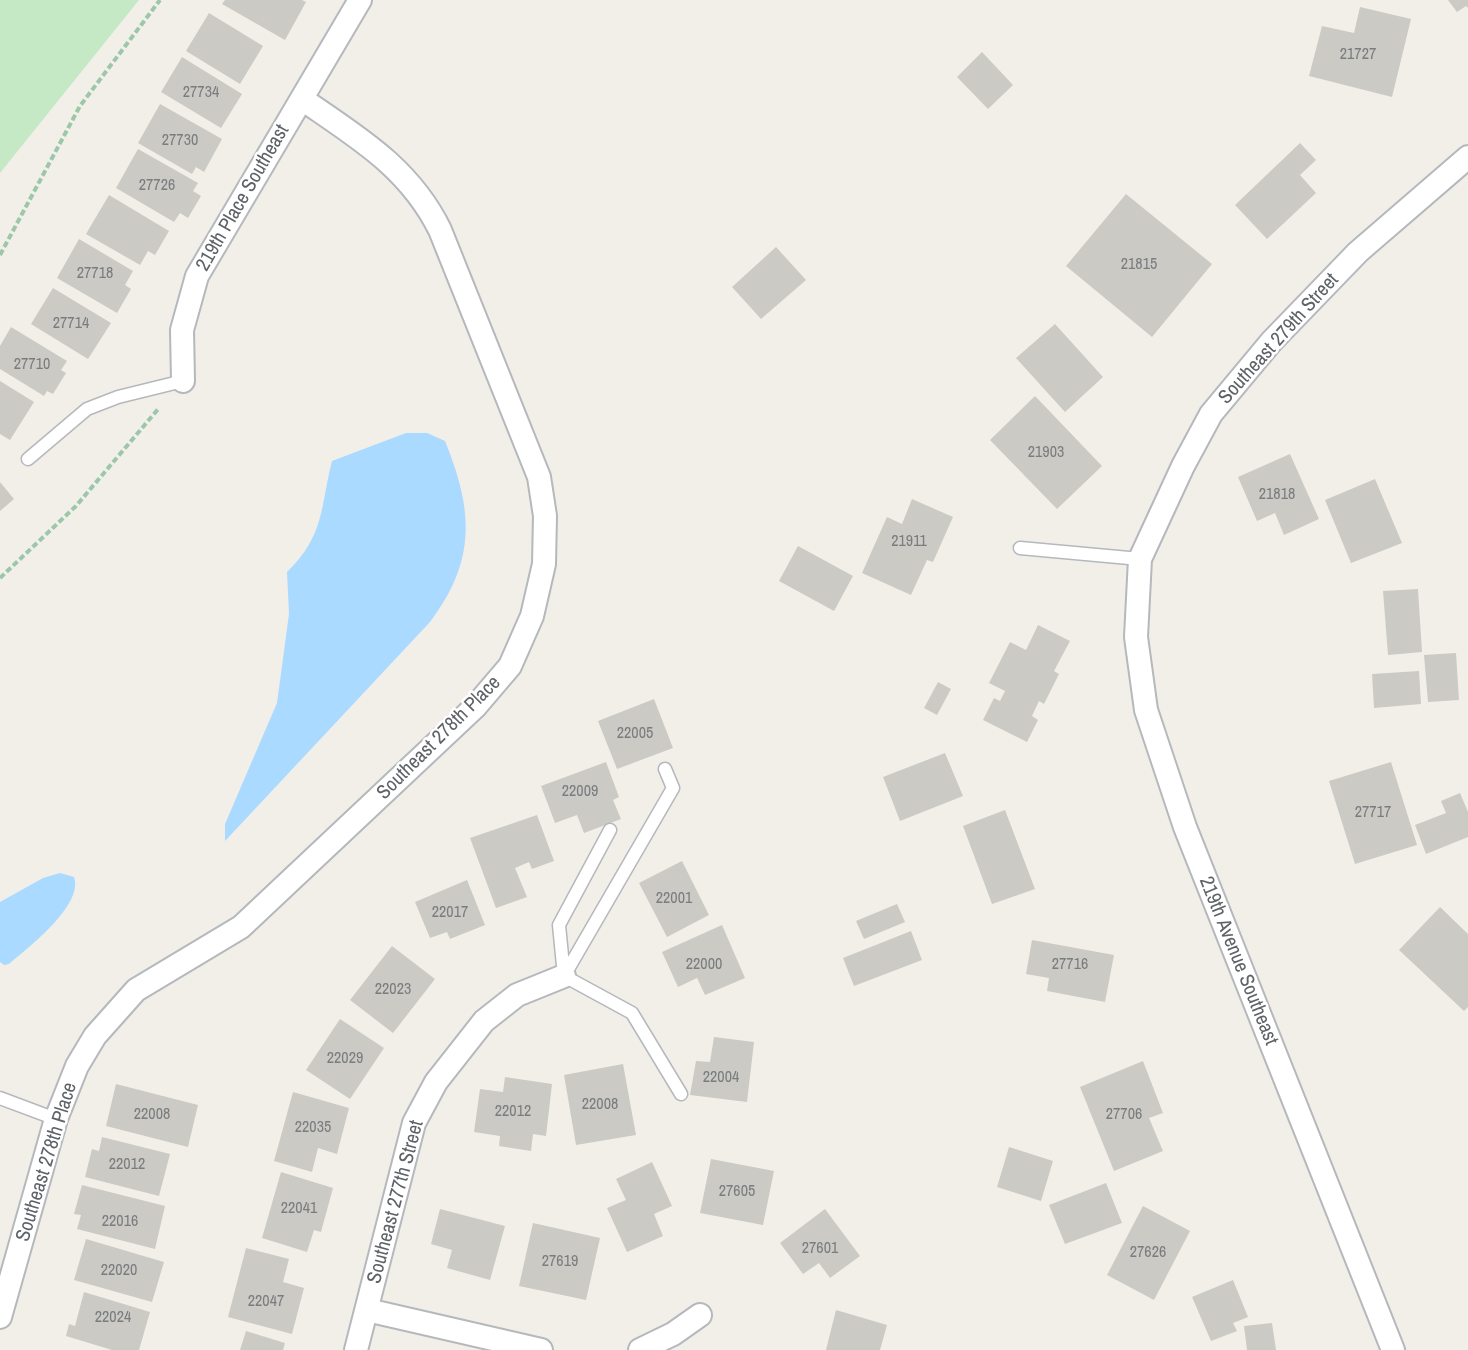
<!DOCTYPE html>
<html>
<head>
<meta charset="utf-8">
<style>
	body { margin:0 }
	canvas { display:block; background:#f1efe8 }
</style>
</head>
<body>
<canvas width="1468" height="1350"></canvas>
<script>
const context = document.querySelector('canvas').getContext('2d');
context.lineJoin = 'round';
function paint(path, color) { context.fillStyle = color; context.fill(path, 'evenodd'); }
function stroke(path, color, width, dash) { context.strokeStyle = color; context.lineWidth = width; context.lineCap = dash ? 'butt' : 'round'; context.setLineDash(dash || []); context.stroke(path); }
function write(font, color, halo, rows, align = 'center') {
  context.font = font + ' "Archivo Narrow",sans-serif'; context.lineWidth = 5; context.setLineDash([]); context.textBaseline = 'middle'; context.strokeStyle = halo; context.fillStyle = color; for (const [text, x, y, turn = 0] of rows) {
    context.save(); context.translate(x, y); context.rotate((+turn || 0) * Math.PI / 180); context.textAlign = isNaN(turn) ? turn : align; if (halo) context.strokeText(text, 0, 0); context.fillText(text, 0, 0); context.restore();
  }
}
const green = new Path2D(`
	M0,0H139L0,173Z`);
const water = new Path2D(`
	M406,433H427L445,441C473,510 477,560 430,622L225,841V824L277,703L289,614L287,572C325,535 320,508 332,461Z
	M60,873L74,877C84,905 28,948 9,964L4,965L0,962V902L43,878Z`);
const building = new Path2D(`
	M225,0H302L306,2L285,40L222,4Z
	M1448,0H1468V8L1466,6L1457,12Z
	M1360,7L1411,19L1392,97L1309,76L1322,26L1354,33Z
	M209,13L263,46L240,84L186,51Z
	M982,52L1013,85L988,109L957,77Z
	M182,57L242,94L221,128L161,92Z
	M160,104L222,139L204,172L196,167L192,174L138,143Z
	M1300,143L1316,160L1300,175L1316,193L1267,239L1235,205Z
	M138,149L198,183L193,191L201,196L188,218L180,213L174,222L116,188Z
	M1126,194L1212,264L1152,337L1066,266Z
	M109,195L169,231L155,255L148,251L140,265L86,234Z
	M79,239L133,271L125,285L131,289L117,313L57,278Z
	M776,247L806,280L761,319L732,287Z
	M53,288L111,323L88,359L31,324Z
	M1055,324L1103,377L1065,412L1016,358Z
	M11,327L67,361L61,370L66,373L53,394L47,391L44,396L0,369V346Z
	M0,381L34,402L10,440L0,434Z
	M1035,396L1102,466L1057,509L990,440Z
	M1290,454L1319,519L1284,535L1275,513L1257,521L1238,477Z
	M1375,479L1402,543L1351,563L1325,500Z
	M0,482L14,499L0,511Z
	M912,499L953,517L933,562L927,560L911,595L862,573L887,517L902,524Z
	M798,546L853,576L834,611L779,581Z
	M1418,589L1422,652L1388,655L1383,591Z
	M1038,625L1070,641L1054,671L1059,674L1044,704L1039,701L1032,716L1038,720L1027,742L983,720L994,698L1000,701L1005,691L989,683L1010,642L1026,650Z
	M1456,653L1459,700L1428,702L1424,655Z
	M1419,671L1421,704L1374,708L1372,674Z
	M938,682L951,689L937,715L924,708Z
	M654,699L673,748L617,769L598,721Z
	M945,753L963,796L900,821L883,777Z
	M606,762L619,797L613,800L621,819L584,833L577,815L555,823L541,786Z
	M1391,762L1417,845L1355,864L1329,781Z
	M1460,793L1468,812V837L1426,854L1415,825L1446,813L1441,801Z
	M1005,810L1035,889L992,904L963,826Z
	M537,815L554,861L532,869L529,862L515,868L527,897L496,908L470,838Z
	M682,861L709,915L667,937L639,883Z
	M467,880L485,925L450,939L447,932L430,938L415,902Z
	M897,904L905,922L864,939L856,921Z
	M1440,907L1468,934V1007L1464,1011L1399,950Z
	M722,925L745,978L705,995L697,978L678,987L662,952Z
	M911,931L922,960L854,986L843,958Z
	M1032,940L1114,955L1105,1002L1047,991L1049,978L1026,974Z
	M392,946L435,979L393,1033L350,1000Z
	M340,1019L384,1048L350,1099L306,1070Z
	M714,1037L754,1042L747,1102L690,1095L696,1061L710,1062Z
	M1143,1061L1163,1113L1149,1118L1163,1151L1114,1171L1080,1087Z
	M623,1064L636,1135L576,1145L564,1075Z
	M505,1077L552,1084L546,1136L533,1134L531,1151L499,1146L500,1136L474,1132L480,1089L503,1092Z
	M116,1084L198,1105L188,1147L106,1126Z
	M293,1092L349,1108L337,1154L318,1148L312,1172L274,1161Z
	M102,1137L170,1154L159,1196L85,1177L92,1149L99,1151Z
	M1009,1147L1053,1161L1041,1201L997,1187Z
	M711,1159L774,1171L763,1225L700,1213Z
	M652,1162L672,1206L654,1214L663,1236L627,1252L607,1208L626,1200L616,1179Z
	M281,1172L333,1188L321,1232L314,1230L307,1252L262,1238Z
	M1106,1183L1122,1223L1065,1244L1049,1205Z
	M82,1185L165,1206L155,1249L77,1229L81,1215L74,1214Z
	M1143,1206L1190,1231L1154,1300L1107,1275Z
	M440,1209L505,1226L490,1280L447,1268L452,1250L431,1244Z
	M825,1209L860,1256L830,1278L819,1263L803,1274L780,1243Z
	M533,1223L600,1238L586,1300L519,1286Z
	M86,1239L164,1262L152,1302L74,1280Z
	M246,1248L289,1259L283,1282L304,1288L292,1334L228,1317Z
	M1233,1280L1248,1317L1233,1323L1237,1331L1211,1341L1192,1297Z
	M84,1292L150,1312L139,1350H112L66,1336L69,1324L75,1326Z
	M836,1310L887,1325L880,1350H826Z
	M1272,1323L1276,1350H1247L1244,1326Z
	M246,1331L285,1343L283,1350H240Z`);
const path = new Path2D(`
	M0,255L80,106L160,0
	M0,578L76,506L159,408`);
const lane = new Path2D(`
	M28,459L87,409L118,397L183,381
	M1020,548L1140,559
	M610,830L559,925L564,976L632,1013L681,1094
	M564,976L673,788L665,769
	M0,1098L56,1119`);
const street = new Path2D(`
	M183,381L182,330L197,276L360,0
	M367,1310L541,1350
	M0,1317L56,1119L77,1066L95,1036L136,990L241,927L475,707L510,666L532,616L544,564L545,516L539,477L440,230C409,167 357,137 302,99
	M356,1350L414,1123L436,1082L484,1021L517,995L564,976
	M640,1350L673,1334L700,1315
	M1393,1350L1185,827L1146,710L1136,637L1140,559L1183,466L1211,414L1271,342L1358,252L1468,157`);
const numberNames = [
	["21727",1358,55],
	["27734",201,93],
	["27730",180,141],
	["27726",157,186],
	["21815",1139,265],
	["27718",95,274],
	["27714",71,324],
	["27710",32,365],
	["21903",1046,453],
	["21818",1277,495],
	["21911",909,542],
	["22005",635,734],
	["22009",580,792],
	["27717",1373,813],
	["22001",674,899],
	["22017",450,913],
	["22000",704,965],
	["27716",1070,965],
	["22023",393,990],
	["22029",345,1059],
	["22004",721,1078],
	["22008",600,1105],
	["22012",513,1112],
	["22008",152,1115],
	["27706",1124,1115],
	["22035",313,1128],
	["22012",127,1165],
	["27605",737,1192],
	["22041",299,1209],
	["22016",120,1222],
	["27601",820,1249],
	["27626",1148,1253],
	["27619",560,1262],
	["22020",119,1271],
	["22047",266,1302],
	["22024",113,1318]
];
const streetNames = [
	["219th Place Southeast",243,198,-60],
	["Southeast 279th Street",1279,339,-48],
	["Southeast 278th Place",439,738,-45],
	["219th Avenue Southeast",1238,961,68],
	["Southeast 278th Place",47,1162,-73],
	["Southeast 277th Street",396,1202,-75]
];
paint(green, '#c5e8c5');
paint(water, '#aadaff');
paint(building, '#cccac5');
stroke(lane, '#b5b8bc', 15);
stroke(street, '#b5b8bc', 26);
stroke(path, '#9cc7a9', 4, [6, 3]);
stroke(lane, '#fff', 12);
stroke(street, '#fff', 22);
write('16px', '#7a7d7f', null, numberNames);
write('20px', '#5f6368', '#fff', streetNames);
</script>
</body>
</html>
